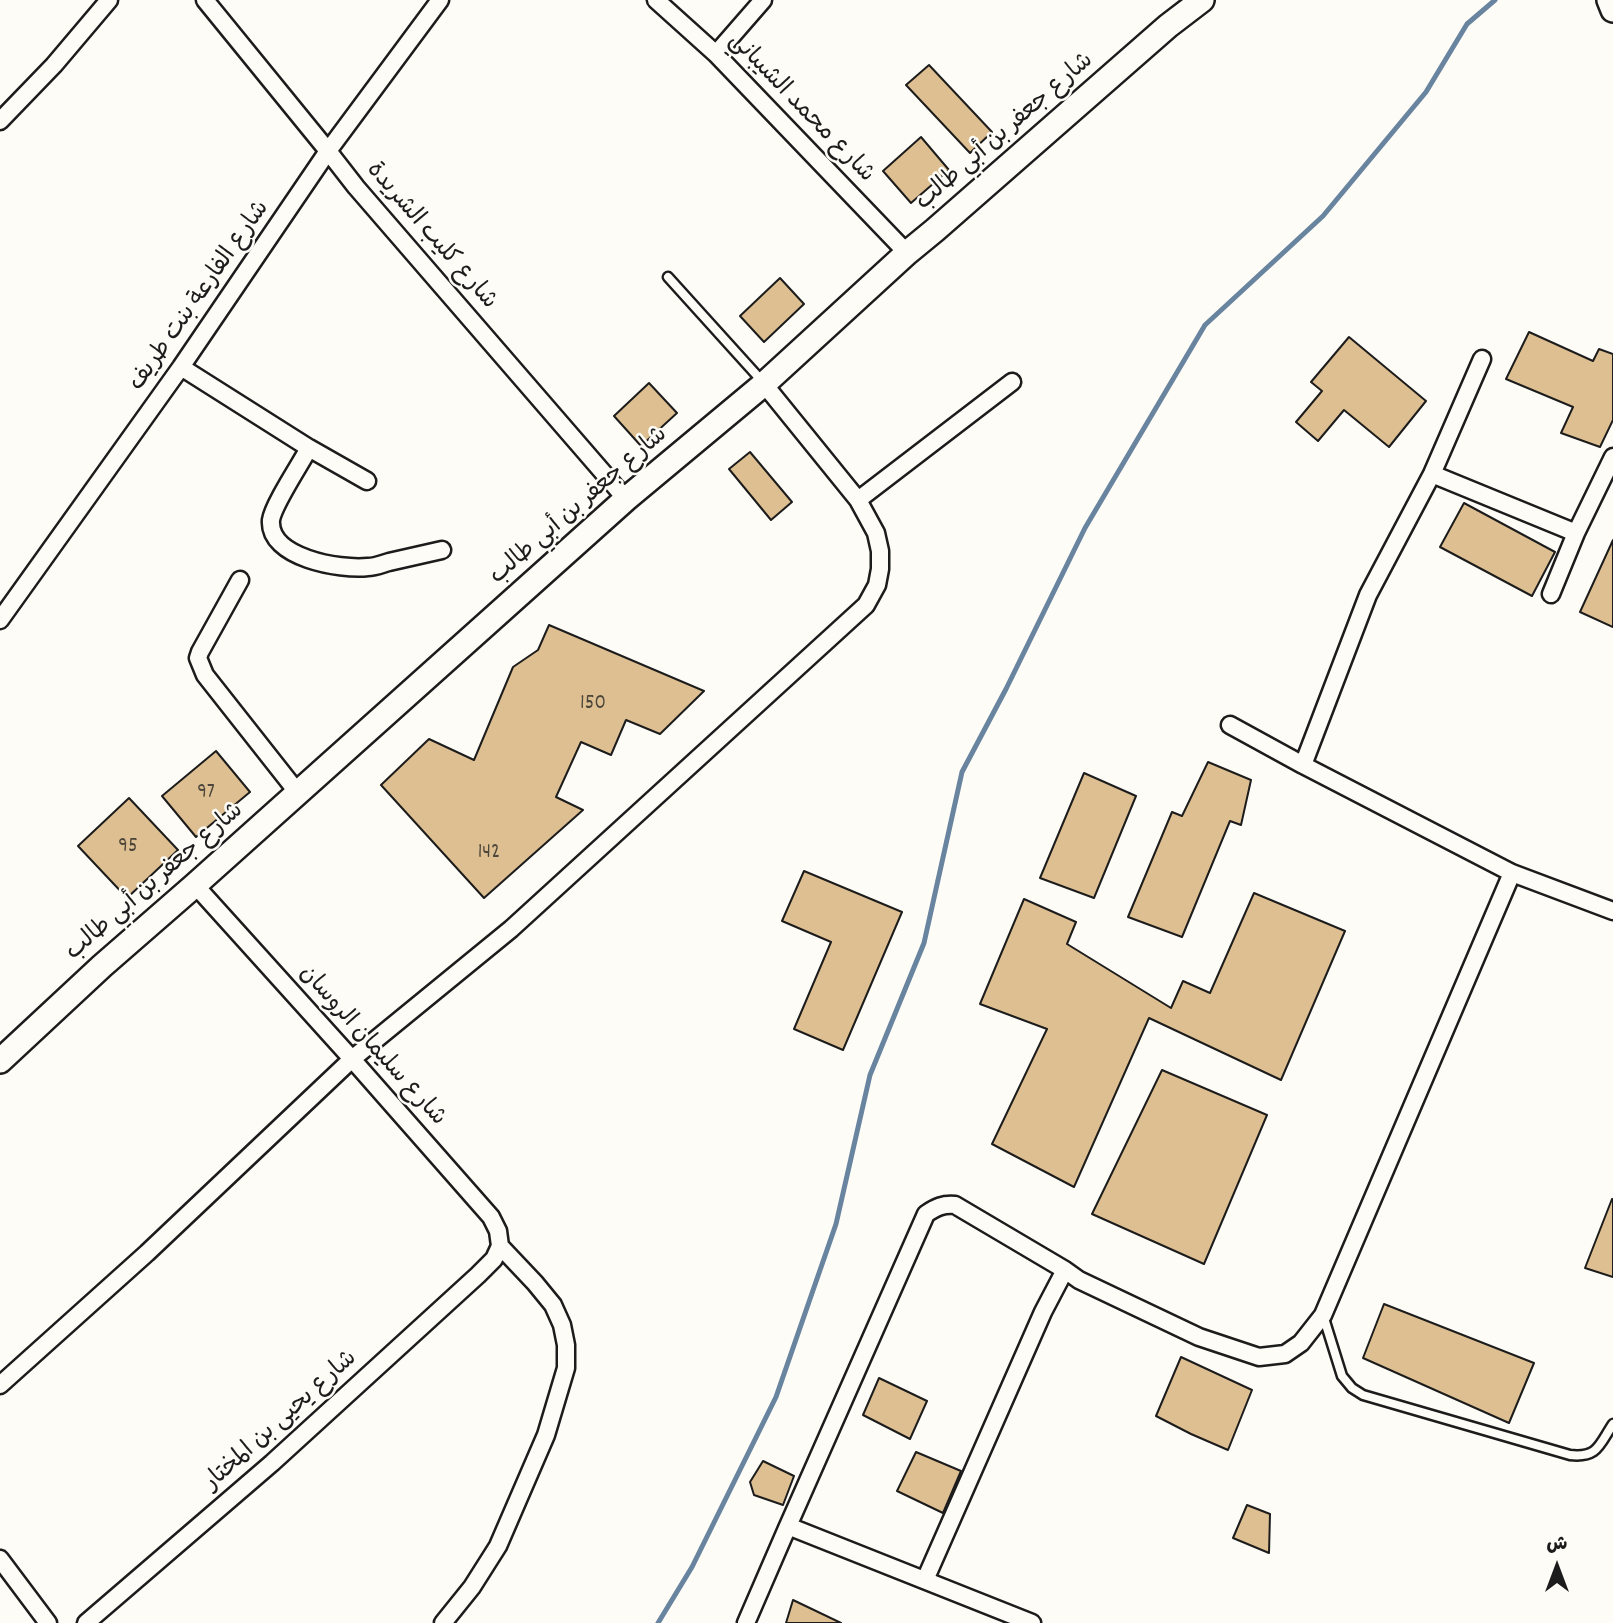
<!DOCTYPE html>
<html>
<head>
<meta charset="utf-8">
<style>
	body { margin:0 }
	#map { position:relative; width:1613px; height:1623px; overflow:hidden; background:#fdfcf7; font-family:Dekko,"Playpen Sans Arabic",sans-serif }
	canvas { display:block }
	.north { position:absolute; left:1522px; top:1532px; width:70px; height:70px; -webkit-text-stroke:5px #fdfcf7; paint-order:stroke; rotate:0deg; font-size:19px; font-weight:700; line-height:28px; text-align:center; color:#1c1c1c }
	.north::after { content:''; display:block; margin:auto; width:24px; height:32px; background:#1c1c1c; clip-path:polygon(50% 0,100% 100%,50% 72%,0 100%) }
</style>
</head>
<body>
<div id="map">
<canvas width="1613" height="1623"></canvas>
<div class="north">ش</div>
</div>
<script>
const context = document.querySelector('canvas').getContext('2d');
context.lineJoin = 'round';
function stroke(path, color, width, dash) { context.strokeStyle = color; context.lineWidth = width; context.lineCap = dash ? 'butt' : 'round'; context.setLineDash(dash || []); context.stroke(path); }
function paint(path, color) { context.fillStyle = color; context.fill(path, 'evenodd'); }
function write(font, color, halo, rows, align = 'center') {
  context.font = font + ' Dekko,"Playpen Sans Arabic",sans-serif'; context.lineWidth = 5; context.setLineDash([]); context.textBaseline = 'middle'; context.strokeStyle = halo; context.fillStyle = color; for (const [text, x, y, turn = 0] of rows) {
    context.save(); context.translate(x, y); context.rotate((+turn || 0) * Math.PI / 180); context.textAlign = isNaN(turn) ? turn : align; if (halo) context.strokeText(text, 0, 0); context.fillText(text, 0, 0); context.restore();
  }
}
const stream = new Path2D(`
	M658,1623L692,1567L776,1397L836,1224L870,1075L924,943L962,772L1006,689L1085,528L1205,325L1323,216L1426,92L1467,24L1495,0`);
const building = new Path2D(`
	M929,65L992,132L970,153L906,85Z
	M921,137L949,170L911,203L883,171Z
	M780,278L804,304L764,342L740,316Z
	M1529,332L1593,361L1599,349L1613,354V420L1600,447L1561,433L1573,407L1506,379Z
	M1349,337L1426,401L1389,447L1344,410L1318,441L1296,422L1322,391L1311,382Z
	M649,383L677,413L641,446L614,416Z
	M750,452L792,502L771,520L729,469Z
	M1464,503L1555,552L1532,596L1440,547Z
	M1613,540V627L1580,612Z
	M549,625L704,691L660,734L626,720L611,755L581,742L556,797L583,810L484,898L381,785L429,739L474,760L513,667L538,650Z
	M216,751L250,792L196,837L162,796Z
	M1208,762L1251,780L1241,825L1230,821L1182,937L1128,917L1172,812L1182,816Z
	M1084,773L1136,796L1094,898L1040,878Z
	M129,798L178,850L127,898L78,846Z
	M804,871L902,912L843,1050L794,1029L831,942L782,921Z
	M1254,893L1345,931L1281,1080L1149,1018L1074,1187L992,1144L1047,1029L980,1004L1024,899L1076,922L1067,944L1171,1008L1183,981L1210,993Z
	M1162,1070L1267,1115L1204,1264L1092,1214Z
	M1612,1199H1613V1277L1585,1268Z
	M1384,1304L1534,1363L1509,1423L1363,1358Z
	M1181,1357L1252,1390L1228,1450L1191,1434L1156,1416Z
	M879,1378L927,1401L910,1439L863,1415Z
	M916,1452L961,1471L943,1513L897,1491Z
	M763,1461L794,1476L783,1505L754,1495L750,1482Z
	M1247,1505L1270,1514L1269,1553L1233,1538Z
	M793,1600L841,1623H786Z`);
const lane = new Path2D(`
	M668,277L762,381
	M1323,1315L1342,1376L1352,1388L1363,1395L1570,1455C1598,1458 1599,1445 1613,1424`);
const street = new Path2D(`
	M205,0L328,151L356,187L626,499
	M656,0L716,54L907,253
	M716,54L763,0
	M0,121L54,65L109,0
	M181,367L309,448L367,481
	M309,448C301,463 273,505 271,520C268,558 340,570 368,567C375,567 382,564 389,562C407,558 424,554 442,550
	M1432,474L1576,533
	M858,500L1012,382
	M240,580L200,652L198,658L205,675L298,793
	M1551,594L1576,533L1613,457
	M0,620L181,367L328,151L440,0
	M1230,725L1303,765L1512,873L1613,911
	M1303,765L1368,595L1432,474L1482,359
	M195,885L352,1059L491,1217L498,1231L500,1246
	M0,1385L147,1253L352,1059L511,929L866,605L877,585L880,569V551L876,533L858,500L764,384
	M788,1526L926,1214C936,1207 943,1204 955,1205L1065,1270
	M0,1559L48,1623
	M925,1580L1043,1312L1065,1270L1079,1280L1199,1337L1259,1357L1285,1354L1301,1343L1323,1315L1512,873
	M86,1623L272,1463L478,1275L494,1259L500,1246
	M443,1623L472,1587L498,1546L546,1435L566,1368V1345L562,1325L553,1305L535,1283L500,1246
	M746,1623L788,1526L1032,1623`);
const secondary = new Path2D(`
	M1609,0L1613,10
	M0,1061L102,966L195,885L626,499L764,384L907,253L935,230L1168,26L1202,0`);
const numberNames = [
	["150",593,705],
	["97",206,794],
	["95",128,848],
	["142",489,854]
];
const streetNames = [
	["شارع محمد الشيباني",800,109,46],
	["شارع جعفر بن أبي طالب",1006,133,-41],
	["شارع كليب الشريدة",430,237,49],
	["شارع الفارعة بنت طريف",201,297,-55],
	["شارع جعفر بن أبي طالب",580,507,-41],
	["شارع جعفر بن أبي طالب",156,883,-41],
	["شارع سليمان الروسان",371,1047,48],
	["شارع يحيى بن المختار",282,1422,-42]
];
stroke(stream, '#69849f', 5);
paint(building, '#debf91');
stroke(building, '#1c1c1c', 2);
stroke(lane, '#1c1c1c', 13);
stroke(street, '#1c1c1c', 21);
stroke(secondary, '#1c1c1c', 28);
stroke(lane, '#fdfcf7', 8);
stroke(street, '#fdfcf7', 16);
stroke(secondary, '#fdfcf7', 23);
write('21px', '#4c4539', null, numberNames);
write('24px', '#1c1c1c', '#fdfcf7', streetNames);
</script>
</body>
</html>
